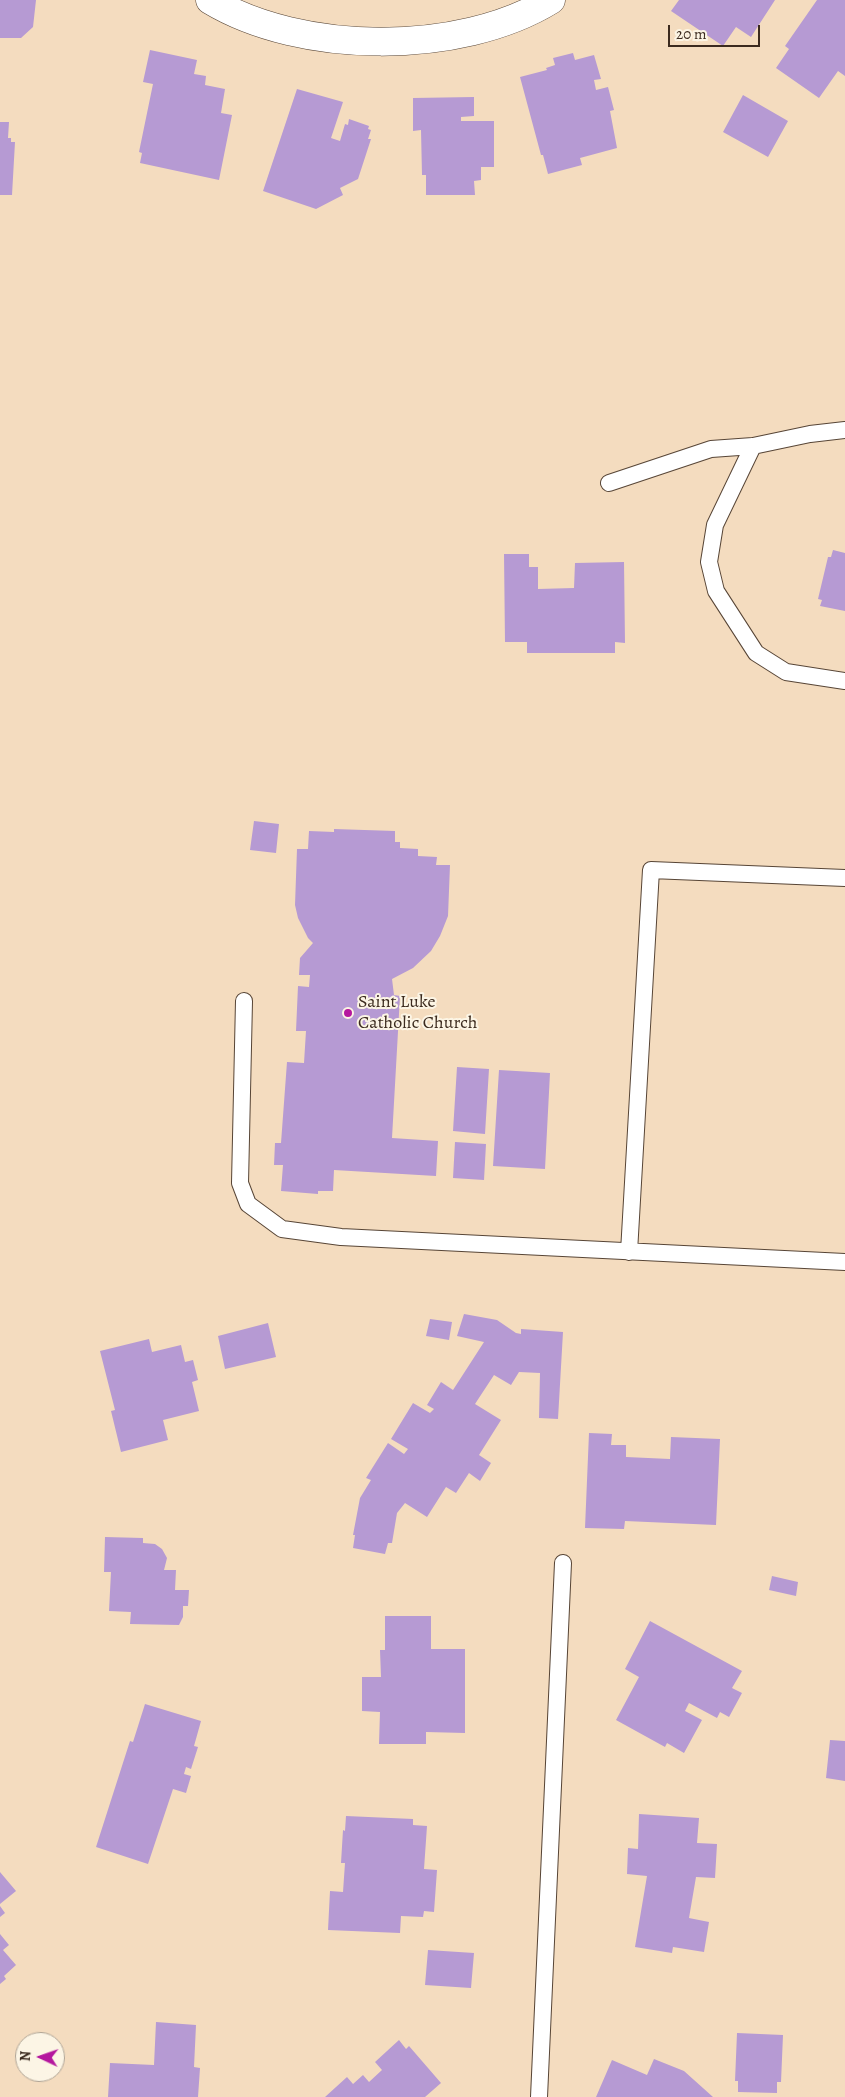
<!DOCTYPE html>
<html>
<head>
<meta charset="utf-8">
<style>
	body { margin:0 }
	#map { position:relative; width:845px; height:2097px; overflow:hidden; background:#f4dcbf; font-family:Alegreya,serif }
	canvas { display:block }
	.north { position:absolute; left:15px; top:2032px; width:50px; height:50px; box-sizing:border-box; background:#fcf5e5; border:1px solid #afa495; border-radius:50%; rotate:273deg; font-size:14px; font-weight:700; line-height:20px; text-align:center; color:#3b2a1e }
	.north::after { content:''; display:block; margin:auto; width:18px; height:22px; background:#b5179e; clip-path:polygon(50% 0,100% 100%,50% 72%,0 100%) }
	.scale { position:absolute; left:668px; top:25px; width:92px; height:22px; box-sizing:border-box; border:2px solid #3b2a1e; border-top:0; padding-left:6px; font-size:15px; line-height:18px; white-space:nowrap; color:#3b2a1e; -webkit-text-stroke:4px #fcf5e5; paint-order:stroke }
</style>
</head>
<body>
<div id="map">
<canvas width="845" height="2097"></canvas>
<div class="north">N</div>
<div class="scale">20 m</div>
</div>
<script>
const context = document.querySelector('canvas').getContext('2d');
context.lineJoin = 'round';
function paint(path, color) { context.fillStyle = color; context.fill(path, 'evenodd'); }
function stroke(path, color, width, dash) { context.strokeStyle = color; context.lineWidth = width; context.lineCap = dash ? 'butt' : 'round'; context.setLineDash(dash || []); context.stroke(path); }
function write(font, color, halo, rows, align = 'center') {
  context.font = font + ' Alegreya,serif'; context.lineWidth = 4; context.setLineDash([]); context.textBaseline = 'middle'; context.strokeStyle = halo; context.fillStyle = color; for (const [text, x, y, turn = 0] of rows) {
    context.save(); context.translate(x, y); context.rotate((+turn || 0) * Math.PI / 180); context.textAlign = isNaN(turn) ? turn : align; if (halo) context.strokeText(text, 0, 0); context.fillText(text, 0, 0); context.restore();
  }
}
const building = new Path2D(`
	M0,0H36L33,27L21,38H0Z
	M679,0H775L751,37L736,27L723,46L671,11Z
	M817,0H845V76L838,71L819,98L776,68L789,49L785,46Z
	M150,50L197,60L194,74L206,76L205,85L225,89L221,113L232,115L219,180L140,163L142,153L139,152L153,84L143,82Z
	M573,53L575,60L594,55L601,79L594,80L596,90L608,87L614,110L610,111L617,148L580,158L582,165L548,174L543,155H541L520,77L547,70L546,68L555,65L553,58Z
	M297,89L343,102L331,138L340,141L345,124L348,125L349,119L369,126L368,129L371,130L368,139H371L358,179L340,188L343,195L316,209L263,191Z
	M743,95L788,121L768,157L723,132Z
	M474,97V116L461,117V121H494V167H481V180L474,181L475,195H426V175H422L421,130L413,131V98Z
	M0,122H9L8,138H11V142H15L12,195H0Z
	M833,550L845,553V611L820,606L822,600L818,599L828,557H831Z
	M504,554H529V567H538V589L574,588L575,563L624,562L625,643L615,642V653H527V642H505Z
	M254,821L279,824L276,853L250,850Z
	M334,829L395,831V842H400V848L418,849V856L437,857L436,865H450L448,916L440,936L431,951L413,968L392,979L394,995L400,996L392,1138L438,1141L436,1176L334,1170L333,1191H318V1194L281,1191L283,1165H274L275,1143H281L287,1062L304,1063L306,1031H296L298,986L309,987L310,975H299L300,958L313,943L308,938L298,918L295,905L297,849H308L309,831L334,832Z
	M457,1067L489,1069L485,1134L453,1131Z
	M499,1070L550,1073L545,1169L493,1166Z
	M455,1142L486,1144L484,1180L453,1178Z
	M464,1314L497,1320L516,1333L521,1334V1329L563,1332L558,1419L539,1418L540,1373L519,1372L511,1385L494,1375L475,1404L501,1420L479,1455L491,1463L480,1481L469,1473L456,1493L446,1487L427,1517L405,1503L397,1513L392,1543H388L385,1554L353,1548L355,1535H353L360,1498L371,1480L366,1478L388,1443L404,1454L408,1449L391,1439L413,1403L430,1413L434,1409L427,1405L441,1382L453,1390L484,1342L457,1336Z
	M430,1319L452,1322L449,1340L426,1336Z
	M268,1323L276,1357L225,1369L218,1336Z
	M149,1339L152,1352L181,1345L185,1362L193,1360L198,1380L192,1382L199,1411L163,1420L168,1440L121,1452L111,1411L115,1410L100,1351Z
	M589,1433L612,1434L611,1445H626V1457L670,1459L671,1437L720,1439L716,1525L625,1521L624,1529L585,1528Z
	M105,1537L143,1538V1543L155,1544L162,1549L167,1558L164,1570H176L175,1590H189L188,1606H183V1617L179,1625L130,1624L131,1612L109,1611L111,1572H104Z
	M772,1576L798,1582L796,1596L769,1590Z
	M385,1616H431V1649H465V1733L426,1732V1744H379L380,1712L362,1711V1677H381L380,1650H385Z
	M650,1621L742,1671L732,1688L742,1693L729,1717L720,1712L717,1718L689,1703L685,1711L702,1720L684,1753L667,1743L665,1747L616,1720L639,1677L625,1669Z
	M145,1704L201,1721L194,1746L198,1747L191,1769L186,1767L184,1774L191,1776L186,1793L173,1789L148,1864L96,1847L130,1741L133,1742Z
	M830,1740L845,1741V1781L826,1778Z
	M639,1814L699,1818L697,1843L717,1844L715,1878L696,1877L689,1918L709,1922L704,1952L673,1947L672,1953L635,1947L647,1876L627,1874L628,1848L638,1849Z
	M346,1816L413,1819V1825L427,1826L424,1869L437,1870L434,1912L424,1911L423,1917L401,1916L400,1933L328,1930L330,1891L343,1892L345,1863H341L343,1830L345,1831Z
	M0,1872L16,1891L0,1904Z
	M0,1906L5,1913L0,1917Z
	M0,1934L9,1945L3,1950L16,1965L4,1976L6,1979L0,1984Z
	M428,1950L474,1953L471,1988L425,1985Z
	M156,2022L196,2025L194,2067L200,2068L198,2097H108L110,2063L154,2065Z
	M737,2033L783,2035L781,2082H777V2093L738,2092V2081H735Z
	M399,2040L406,2049L409,2046L441,2083L425,2097H325L347,2077L353,2084L363,2075L369,2082L382,2070L375,2062Z
	M654,2059L684,2071L713,2097H596L612,2060L647,2075Z`);
const service = new Path2D(`
	M753,446L715,525L709,562L716,591L756,653L786,672L845,681
	M609,483L711,449L753,446L810,434L845,430
	M244,1001L240,1183L248,1204L282,1229L341,1237L845,1262
	M629,1252L651,870L845,878
	M539,2097L563,1563`);
const minor = new Path2D(`
	M210,0C301,55 460,56 551,0`);
const markers = [
	[348,1013,5,"#b5179e"]
];
const poiNames = [
	["Saint Luke",358,1003],
	["Catholic Church",358,1024]
];
paint(building, '#b69ad3');
stroke(service, '#574536', 18);
stroke(minor, '#574536', 29);
stroke(service, '#fff', 16);
stroke(minor, '#fff', 28);
for (const [x, y, r, color] of markers) { const dot = new Path2D(); dot.arc(x, y, r, 0, 2 * Math.PI); context.fillStyle = color; context.fill(dot); stroke(dot, '#fcf5e5', 2); }
write('18px', '#3b2a1e', '#fcf5e5', poiNames, 'left');
</script>
</body>
</html>
